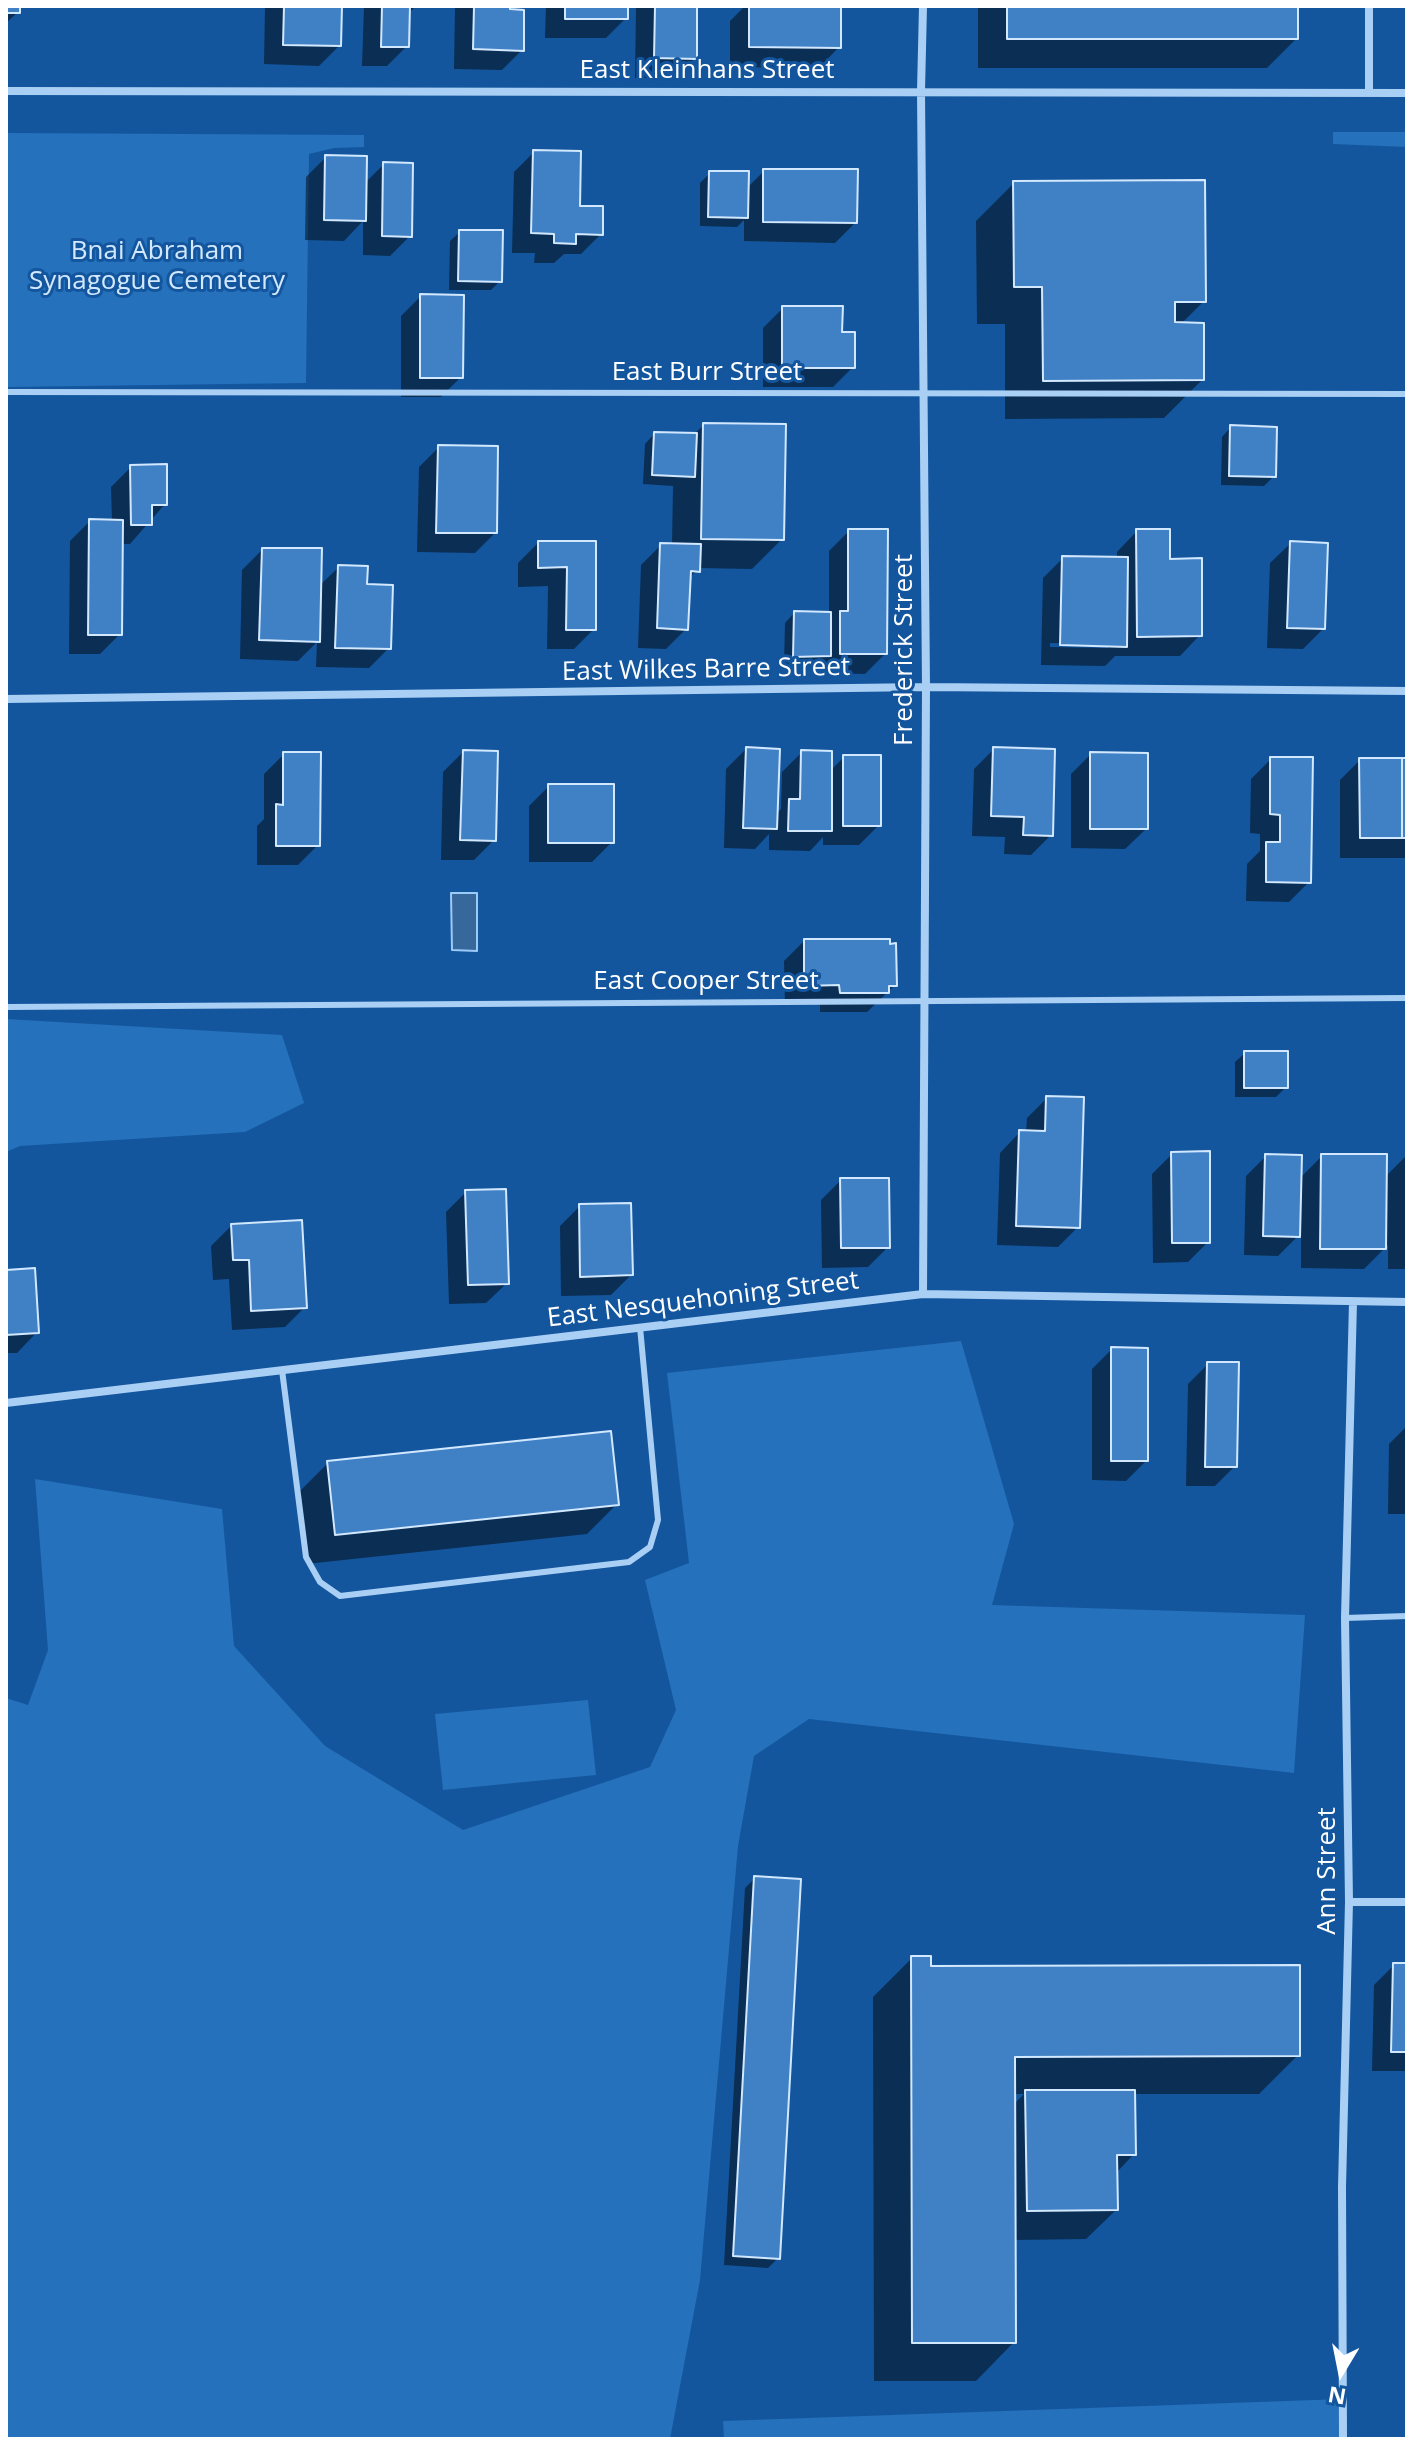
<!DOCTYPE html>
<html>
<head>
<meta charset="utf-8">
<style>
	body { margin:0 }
	#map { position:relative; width:1413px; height:2445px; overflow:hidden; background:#13569e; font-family:"Open Sans",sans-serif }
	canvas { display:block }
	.frame { position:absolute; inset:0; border:8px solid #fff; pointer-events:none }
	.north { position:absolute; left:1301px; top:2333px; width:80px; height:80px; -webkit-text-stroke:6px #13569e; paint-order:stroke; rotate:190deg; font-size:22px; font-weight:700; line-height:32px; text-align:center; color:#fff }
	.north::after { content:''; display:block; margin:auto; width:28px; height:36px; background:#fff; clip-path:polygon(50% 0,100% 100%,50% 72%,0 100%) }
</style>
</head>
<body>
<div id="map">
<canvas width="1413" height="2445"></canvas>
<div class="frame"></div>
<div class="north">N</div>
</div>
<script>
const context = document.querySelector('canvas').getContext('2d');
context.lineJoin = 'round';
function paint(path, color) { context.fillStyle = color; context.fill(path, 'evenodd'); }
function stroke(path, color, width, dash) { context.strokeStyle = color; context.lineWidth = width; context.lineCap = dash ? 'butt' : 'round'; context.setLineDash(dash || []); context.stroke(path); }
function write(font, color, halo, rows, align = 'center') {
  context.font = font + ' "Open Sans",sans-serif'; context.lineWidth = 6; context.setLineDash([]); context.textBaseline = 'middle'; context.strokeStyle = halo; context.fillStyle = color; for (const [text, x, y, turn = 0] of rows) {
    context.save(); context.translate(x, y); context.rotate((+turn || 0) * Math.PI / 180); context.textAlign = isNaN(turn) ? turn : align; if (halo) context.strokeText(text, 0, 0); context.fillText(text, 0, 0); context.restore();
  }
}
const green = new Path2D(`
	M1333,132H1407V147L1333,144Z
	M6,133L364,135V147L334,148L309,154L306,383L6,387Z
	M6,1019L282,1035L304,1103L245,1132L20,1146L6,1152Z
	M961,1341L1014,1524L992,1605L1305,1615L1294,1773L809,1719L754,1756L738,1846L700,2280L670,2439H6V1698L28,1705L48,1650L35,1479L222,1509L234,1646L325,1746L463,1830L650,1767L676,1710L645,1580L689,1563L667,1373Z
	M588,1700L596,1775L443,1790L435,1714Z
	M1343,2399V2439H724L723,2421Z`);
const water = new Path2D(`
	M451,893H477V951L452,950Z`);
const shadow = new Path2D(`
	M6,6H18V12L6,23Z
	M265,6H340L339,46L319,66L264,64Z
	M364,6H416L408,14L407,46L387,66H362Z
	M455,6H508L522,50L502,70L454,69Z
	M546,6H626V18L606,38H545Z
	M636,6H695V58L675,78H635Z
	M745,6H839V47L819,68L730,67V21Z
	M978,6H1296V39L1267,68H978Z
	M534,152L601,234L581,254H564L554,263H534L535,253H512L514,172Z
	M326,157L364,184L384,164L410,236L390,256L363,255V221L344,241L305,240L306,177Z
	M764,171L855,223L835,243L744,241V220L737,227L700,226V183L710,173L747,188Z
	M1014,183L1204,301L1180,325L1202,380L1164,418L1005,419V324H977L976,221Z
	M460,232L500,281L491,290H449L450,241Z
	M421,296L461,377L441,397H401V316Z
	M783,308L840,334L853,367L833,387H763V328Z
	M704,425L782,539L752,569L698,568L688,580L686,629L666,649L638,648L641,565L661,545H672L673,486L643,484L645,444L654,434L693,435Z
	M1231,427L1274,476L1264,486L1221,485L1222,437Z
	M439,447L495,533L475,553L417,552L419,467Z
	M131,467L165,504L130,544H120V634L100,654H69L70,541L90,521H112L111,487Z
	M849,531L885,654L865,674L820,673V665H784L785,623L794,613L829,614V551Z
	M1137,531L1168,561L1200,635L1180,656H1115L1105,666L1041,665L1043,578L1063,558L1117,559V552ZM1050,643L1108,644V648L1050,647Z
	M538,543H594V629L574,649H547L548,586L518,587V563Z
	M1291,543L1323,629L1303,649L1267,648L1270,563Z
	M262,550L319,586L339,567L365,586L389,648L369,668L316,667L317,642L298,661L240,659L242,570Z
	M746,749L775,815L781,809L782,772L802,752L830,771L844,757L879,825L859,845H823V837L810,851L769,850V834L755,849L724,848L726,769Z
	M994,749L1051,835L1031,855L1004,854L1005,837L972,836L974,769Z
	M463,752L494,840L474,860H441L443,772Z
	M284,754L318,845L298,865H257V826L264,819V774Z
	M1091,754L1146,829L1125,849L1071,848V774Z
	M1271,759L1309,882L1289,902L1246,901L1247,864L1260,851V834L1250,833L1251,779Z
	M1360,760H1407V858H1340V780Z
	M549,786L612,842L592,862H529V806Z
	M804,941L895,985L867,1012H820V1004L785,1005L784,961Z
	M1245,1053L1286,1087L1276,1097H1235V1062Z
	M1047,1098L1078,1227L1058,1247L997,1245L1000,1153L1020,1132L1026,1133L1027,1118Z
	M1172,1154L1208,1242L1188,1262L1153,1263L1152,1174Z
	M1407,1155V1269H1388V1245L1364,1269L1301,1268V1233L1278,1256L1244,1255L1246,1176L1266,1156L1299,1179L1322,1156L1385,1177Z
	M841,1180L888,1247L868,1267L822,1268L821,1200Z
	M466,1192L507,1283L486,1303L449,1304L446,1212Z
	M580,1206L631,1275L611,1295L561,1296L560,1226Z
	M231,1226L305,1307L285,1327L232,1330L229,1279L213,1280L211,1246Z
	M6,1272L37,1332L17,1353H6Z
	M1112,1349L1146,1461L1126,1481L1092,1480V1369Z
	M1208,1364L1235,1466L1215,1486H1186L1188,1384Z
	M1407,1426V1514H1388L1389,1444Z
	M328,1463L617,1504L587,1534L306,1564L298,1493Z
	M755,1878L778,2258L768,2268L724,2265L745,1888Z
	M912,1958L929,1968L1298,2055L1259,2094H1133L1134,2154L1116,2173V2210L1086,2239L1014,2240V2342L976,2381H874L873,1997ZM1013,2094H1024L1013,2105Z
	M1394,1965H1407V2071H1372L1374,1985Z
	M1407,2288V2399H1405V2291Z`);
const building = new Path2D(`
	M6,6H20V13H6Z
	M284,6H342L341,46L283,45Z
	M382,6H410L409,47H381Z
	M474,6H510V9L524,10V51L473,49Z
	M565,6H628V19H565Z
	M655,6H697V59L654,58Z
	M749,6H841V48L749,47Z
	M1007,6H1298V39H1007Z
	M533,150L581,151L580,206H603V235L576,234V244L554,243V234L531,233Z
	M325,155L367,156L366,221L324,220Z
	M383,162L413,163L412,237L382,236Z
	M763,169H858L857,223L763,222Z
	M709,171H749L748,218L708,217Z
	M1205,180L1206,302H1175V322L1204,323V380L1043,381L1042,287H1014L1013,181Z
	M459,230H503L502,282L458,281Z
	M420,294L464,295L463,378H420Z
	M782,306H843L842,332H855V368H782Z
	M703,423L786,424L784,540L701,539Z
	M1230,425L1277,427L1276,477L1229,476Z
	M654,432L697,433L695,477L652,475Z
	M438,445L498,446L497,533H436Z
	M167,464V505H152V525H131L130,465Z
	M89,519L123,520L122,635H88Z
	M848,529H888L887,654H840V611H848Z
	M1136,529H1170V559L1202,558V636L1137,637Z
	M538,541H596V630H566L567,567L538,568Z
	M1290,541L1328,543L1325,629L1287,628Z
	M660,543L701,544L700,572L691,571L688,630L657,628Z
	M262,548H322L320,642L259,640Z
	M1062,556L1128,557L1127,647L1060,645Z
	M338,565L368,566L367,584L393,585L391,649L335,648Z
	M794,611L831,612V656L793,657Z
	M746,747L780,749L777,829L743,828Z
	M993,747L1055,749L1053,836L1023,835L1024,817L991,816Z
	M463,750L498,751L496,841L460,840Z
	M801,750L832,751V831H788L789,799H800Z
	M283,752H321L320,846H276V804L283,805Z
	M1090,752L1148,753V829H1090Z
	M843,755H881V826H843Z
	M1270,757H1313L1311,883L1266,882V842H1280V815L1270,814Z
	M1359,758H1402V838H1360Z
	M1402,758H1407V838H1402Z
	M548,784H614V843H548Z
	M804,939H890V944L896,943L897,986H889V993H840L839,985L804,986Z
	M1244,1051H1288V1088H1244Z
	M1046,1096L1084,1097L1080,1228L1016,1226L1019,1130L1045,1131Z
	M1210,1151V1243H1172L1171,1152Z
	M1265,1154L1302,1155L1300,1237L1263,1236Z
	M1321,1154H1387L1386,1249H1320Z
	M840,1178H889L890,1248H841Z
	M506,1189L509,1284L468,1285L465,1190Z
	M631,1203L633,1275L580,1277L579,1204Z
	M302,1220L307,1308L251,1311L249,1260H233L231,1224Z
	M35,1268L39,1333L6,1335V1270Z
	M1111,1347L1148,1348V1461H1111Z
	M1207,1362H1239L1237,1467H1205Z
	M611,1431L619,1505L335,1535L327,1461Z
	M754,1876L801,1879L780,2259L733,2256Z
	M911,1956H931V1966L1300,1965V2056L1015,2057L1016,2343H912Z
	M1393,1963H1407V2052H1391Z
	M1025,2090H1135L1136,2155H1117L1118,2210L1027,2211Z`);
const service = new Path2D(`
	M6,392L1407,394
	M6,1007L1407,998
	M282,1370L306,1557L320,1582L340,1596L629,1562L650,1547L658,1520L640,1327
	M1345,1618L1407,1616`);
const minor = new Path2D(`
	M6,91L1407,93
	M1369,93V6
	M6,699L926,687L1407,691
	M923,1294L926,687L921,91L923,6
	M6,1403L923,1294L1407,1302
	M1349,1902H1407
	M1343,2439L1342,2187L1349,1902L1345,1618L1353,1302`);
const streetNames = [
	["East Kleinhans Street",707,71],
	["East Burr Street",707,373],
	["Frederick Street",905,650,-90],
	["East Wilkes Barre Street",706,670,-1],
	["East Cooper Street",706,982],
	["East Nesquehoning Street",703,1300,-7],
	["Ann Street",1328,1871,-90]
];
const parkNames = [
	["Bnai Abraham",157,252],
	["Synagogue Cemetery",157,282]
];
paint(green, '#2571bc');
paint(water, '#37689b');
stroke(water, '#9ccaf7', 2);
paint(shadow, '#0007');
paint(building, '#4081c6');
stroke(building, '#d2e8fe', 2);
stroke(service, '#aacff4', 6);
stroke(minor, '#aacff4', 8);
write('26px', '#fff', '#13569e', streetNames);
write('26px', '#d2e8fe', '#13569e', parkNames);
</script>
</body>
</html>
